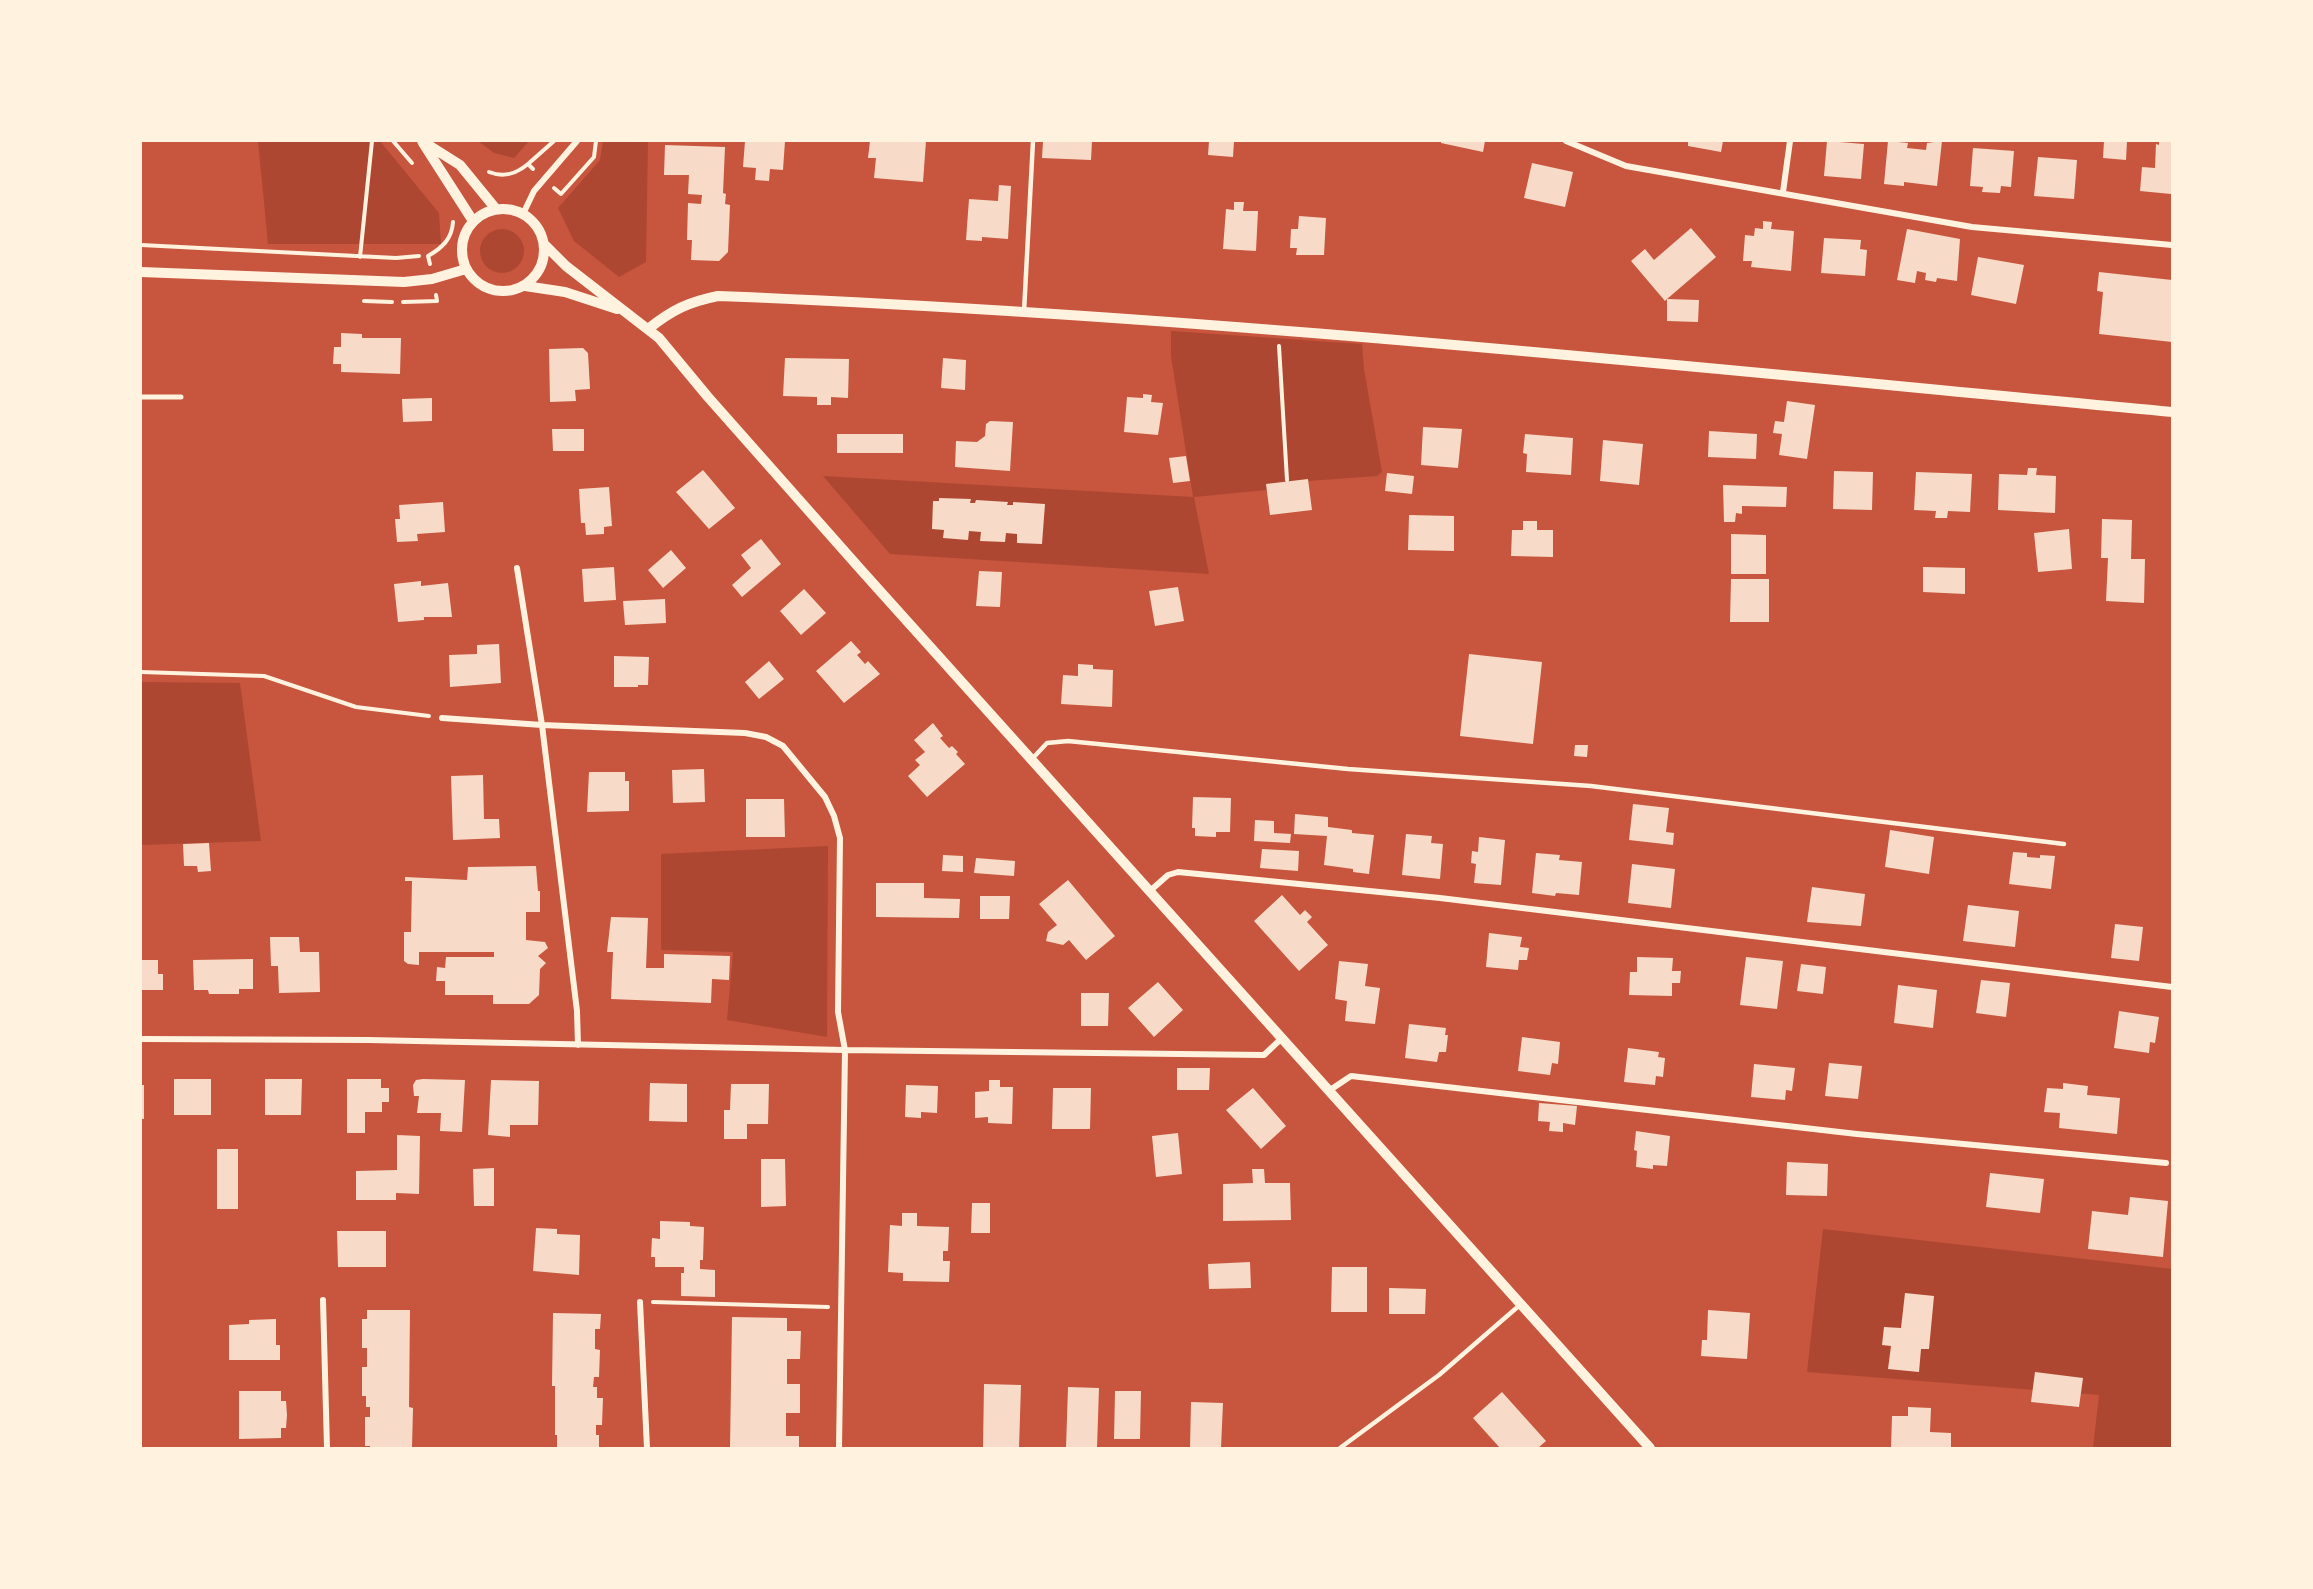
<!DOCTYPE html>
<html>
<head>
<meta charset="utf-8">
<style>
	body { margin:0 }
	#map { position:relative; width:2313px; height:1589px; overflow:hidden; background:#c8553d; font-family:"Golos Text",sans-serif }
	canvas { display:block }
	.frame { position:absolute; inset:0; border:142px solid #fff3e0; pointer-events:none }
</style>
</head>
<body>
<div id="map">
<canvas width="2313" height="1589"></canvas>
<div class="frame"></div>
</div>
<script>
const context = document.querySelector('canvas').getContext('2d');
context.lineJoin = 'round';
function paint(path, color) { context.fillStyle = color; context.fill(path, 'evenodd'); }
function stroke(path, color, width, dash) { context.strokeStyle = color; context.lineWidth = width; context.lineCap = dash ? 'butt' : 'round'; context.setLineDash(dash || []); context.stroke(path); }
const green = new Path2D(`
	M258,141H380L439,213L441,244H268Z
	M478,141H529L514,158L494,153Z
	M603,141H648L646,262L619,277L574,241L558,208L600,160Z
	M480 251a22 22 0 1 1 44 0a22 22 0 1 1-44 0Z
	M1171,331L1362,344L1364,369L1382,472L1377,476L1267,484V490L1194,497L1209,574L890,554L823,476L1193,497L1171,356Z
	M141,682L240,683L261,841L141,845Z
	M828,846L827,1037L727,1020L733,952L661,950V854Z
	M1823,1229L2172,1269V1448H2093L2099,1395L1807,1372Z`);
const building = new Path2D(`
	M745,141H785L783,170L770,169L769,181L755,180L756,168L743,167Z
	M870,141H926L923,182L874,178L876,158H868Z
	M1043,141H1092L1091,160L1042,158Z
	M1209,141H1234L1233,157L1208,155Z
	M1441,141H1485L1483,152L1441,143Z
	M1688,141H1723L1721,152L1688,146Z
	M1827,141L1864,144L1861,179L1824,176Z
	M1888,141L1908,143L1907,148L1926,150L1927,143L1942,141L1937,186L1904,182V186L1884,184Z
	M2104,141H2127L2126,160L2103,158Z
	M2159,141H2172L2171,194L2140,191L2142,167L2155,168L2156,144L2159,145Z
	M665,145L725,147L723,193L726,194L725,204L730,205L728,252L719,261L691,260L692,240H687L688,203L701,204L702,195L688,194L689,175H664Z
	M1973,148L2014,151L2011,187L2001,186L2000,193L1982,192L1983,187L1970,186Z
	M2038,157L2077,160L2074,199L2034,196Z
	M1532,163L1573,172L1565,207L1524,198Z
	M999,185L1011,186L1008,239L982,237V241L966,240L969,199L998,201Z
	M1234,202H1244L1243,211H1258L1256,251L1223,249L1226,209L1234,210Z
	M1299,216L1326,218L1324,255H1296L1297,248H1290L1291,229H1298Z
	M1763,221L1772,222L1771,229L1794,231L1791,271L1751,267L1752,261H1743L1745,235L1754,236L1755,228L1763,229Z
	M1691,228L1716,257L1667,299L1699,300L1698,322L1667,321V299L1665,301L1631,261L1645,249L1654,260Z
	M1907,229L1960,239L1957,281L1937,278L1936,282L1925,280L1926,273L1917,271L1915,283L1897,280Z
	M1824,238L1861,240L1860,249L1867,250L1865,276L1821,273Z
	M1978,257L2024,265L2016,304L1971,295Z
	M2099,272L2172,280V342L2099,334L2103,292L2097,291Z
	M341,333L362,334V338H401L400,374L341,372V364H333L334,347H341Z
	M583,348L588,353L590,389L575,390L576,401L550,402L549,349Z
	M785,358L849,359L848,398L831,397V405H817V397L783,396Z
	M943,358L966,360L965,390L941,388Z
	M1143,394L1152,395L1151,402L1163,403L1158,435L1124,432L1127,397L1143,398Z
	M432,398V421L403,422L402,399Z
	M1787,401L1815,405L1807,459L1779,455L1782,434L1773,433L1775,421L1784,422Z
	M990,421L1013,422L1010,471L955,467L956,441L977,442L985,436L986,424Z
	M1423,427L1462,429L1458,468L1421,465Z
	M552,429H584V451H553Z
	M1709,431L1757,434L1756,459L1708,457Z
	M837,434H903V453H837Z
	M1525,434L1573,438L1571,475L1526,472L1527,454L1523,453Z
	M1603,440L1643,444L1639,485L1600,481Z
	M1186,456L1190,481L1173,483L1169,458Z
	M2028,468H2037L2036,475L2056,476L2055,513L1998,510L1999,474L2027,475Z
	M703,470L735,508L709,529L676,492Z
	M1834,471L1873,472L1872,510L1833,509Z
	M1916,472L1972,474L1970,512L1948,511L1947,518H1935L1936,511L1914,510Z
	M1387,473L1414,476L1412,494L1385,491Z
	M1308,479L1312,510L1270,515L1266,484Z
	M1723,485L1787,487L1786,507L1742,506V514L1736,513L1735,522H1724Z
	M609,487L612,526L604,527V534L586,535L585,523H581L579,489Z
	M939,498L971,499L970,503H975L976,500L1008,502L1007,505H1013V502L1045,504L1042,544L1017,543V534L1006,533L1005,542L980,541L981,532L969,531L968,540L943,538L944,530L932,529L933,501H939Z
	M443,502L445,532L417,534L418,541L397,542L395,519H400L399,505Z
	M1409,515L1454,516V551L1408,550Z
	M2102,519L2132,520L2131,559H2145L2144,603L2106,601L2108,558H2101Z
	M1523,521H1537V530H1553V557L1511,556L1512,530H1523Z
	M2069,529L2072,569L2038,572L2034,533Z
	M1731,534L1766,535V574H1731Z
	M761,539L781,564L742,597L732,585L751,568L741,555Z
	M671,550L686,568L663,588L648,570Z
	M614,567L616,600L584,602L582,569Z
	M1923,567L1965,568V594L1923,592Z
	M979,571L1002,572L1000,607L976,606Z
	M1731,579H1769V622H1730Z
	M421,581V586L448,583L452,617H424V620L398,622L394,584Z
	M1178,587L1184,621L1155,626L1149,591Z
	M804,589L826,613L801,635L780,611Z
	M665,599L666,623L625,625L623,601Z
	M851,641L861,652L857,655L865,664L868,661L880,674L844,703L816,671Z
	M499,644L501,683L450,687L449,655L477,654V645Z
	M1469,654L1542,662L1533,744L1460,736Z
	M614,656L649,657L648,685H638V687H614Z
	M769,661L784,679L759,699L745,682Z
	M1078,664L1093,665V669L1113,670L1112,707L1061,704L1063,675L1078,676Z
	M933,723L943,736L940,738L949,748L952,746L958,752L956,754L965,764L927,797L908,776L920,765L915,760L925,752L914,740Z
	M1575,745H1588L1587,757L1574,756Z
	M704,769L705,802L673,803L672,770Z
	M589,772H625V781H629V811L587,812Z
	M483,775L484,819H499L500,838L453,840L451,776Z
	M1193,797L1231,798L1230,832H1216V837L1195,836V828H1192Z
	M746,799H784L785,837H746Z
	M1633,804L1669,808L1666,832L1674,833L1673,845L1629,840Z
	M1295,814L1328,817V827L1352,830V833L1374,835L1369,874L1353,872V869L1324,865L1327,836L1294,834Z
	M1255,820L1274,821V833L1291,834L1290,843L1254,841Z
	M1890,830L1934,837L1929,874L1885,867Z
	M1406,834L1432,836L1431,843L1443,844L1440,879L1402,875Z
	M1479,837L1505,840L1501,885L1474,883L1476,864L1471,863L1472,851L1478,852Z
	M209,843L211,871L198,872L197,866H184L183,844Z
	M1262,849L1299,851L1298,871L1260,868Z
	M2013,852L2027,853V857L2040,858V855L2055,856L2051,889L2009,884Z
	M1536,853L1560,855L1559,860L1582,862L1579,895L1556,893L1555,896L1532,893Z
	M943,855L963,856V872L942,871Z
	M976,858L1015,861L1014,876L974,873Z
	M1632,864L1675,869L1671,908L1628,903Z
	M536,866L538,891H540V912H526V940L545,942L548,948L538,956L546,963L540,969L539,995L529,1004H493V995H445V981H436L437,967L445,968L446,957H494V952H419V965L408,964L404,961V932H411L412,881H405V877L467,880L468,867Z
	M1068,880L1115,936L1086,960L1069,940L1063,945L1046,941L1048,932L1057,925L1039,904Z
	M876,883H924V898L960,899L959,918L876,917Z
	M1812,887L1865,894L1861,926L1807,922Z
	M1282,895L1300,915L1305,910L1312,917L1307,922L1328,945L1299,971L1254,921Z
	M980,896H1010L1009,919H980Z
	M1968,905L2019,911L2015,947L1963,941Z
	M611,917L648,918L646,968H664V954L730,956L729,980L712,979L711,1003L611,999L613,952H607Z
	M2115,924L2143,927L2139,961L2111,958Z
	M1489,933L1522,937L1520,947L1529,948L1527,960H1519L1518,970L1486,967Z
	M270,937H299L300,952H319L320,992L279,993L278,966H271Z
	M1637,957L1673,958L1672,971H1681L1680,983H1672V996L1629,995L1630,972H1637Z
	M1746,957L1783,961L1777,1009L1740,1005Z
	M253,959V989H239V994H209L208,990H194L193,960Z
	M141,960H158V974H163V990H141Z
	M1339,961L1368,964L1365,986L1380,988L1375,1024L1345,1021L1347,1001L1335,999Z
	M1801,964L1826,967L1823,994L1797,991Z
	M1981,980L2010,983L2006,1017L1976,1013Z
	M1158,982L1183,1010L1154,1037L1128,1008Z
	M1898,985L1937,990L1933,1028L1894,1023Z
	M1081,993H1109L1108,1026H1081Z
	M2119,1011L2159,1017L2155,1043L2150,1042L2149,1053L2114,1048Z
	M1409,1024L1446,1028L1445,1035H1448L1446,1052H1439L1437,1062L1405,1058Z
	M1522,1037L1560,1042L1558,1064L1552,1063L1550,1075L1518,1071Z
	M1628,1048L1659,1052L1658,1057L1665,1058L1663,1077L1656,1076L1655,1085L1624,1082Z
	M1829,1063L1862,1066L1858,1099L1825,1096Z
	M1754,1064L1795,1068L1792,1091L1786,1090L1785,1100L1751,1097Z
	M1177,1068H1210L1209,1090H1177Z
	M174,1079H211V1115H174Z
	M265,1079H302L301,1115H265Z
	M347,1079H381V1088H389V1102H382V1112H365V1133H347Z
	M423,1079L465,1080L462,1132L440,1131L441,1113H417L419,1096H414L413,1085L416,1080Z
	M491,1080L539,1081L538,1125H510V1137L488,1135Z
	M989,1080H1000V1087H1013L1012,1124L988,1123V1117L975,1118V1092L989,1091Z
	M650,1083L687,1084V1122L649,1121Z
	M2063,1083L2088,1086L2087,1095L2120,1098L2117,1134L2059,1128L2060,1113L2044,1112L2047,1088L2063,1089Z
	M731,1084H769L768,1124H747V1139H724V1110H730Z
	M141,1085H144V1119H141Z
	M906,1085L938,1086L937,1113L921,1112V1118L905,1117Z
	M1053,1088H1091L1090,1129H1052Z
	M1253,1088L1286,1126L1261,1149L1226,1110Z
	M1539,1103L1577,1106L1575,1125L1563,1123V1132L1549,1131L1550,1122L1538,1121Z
	M1636,1131L1670,1136L1667,1166L1653,1165V1169L1636,1167L1637,1151L1634,1150Z
	M1178,1133L1182,1174L1156,1177L1152,1136Z
	M397,1135L420,1136L419,1194L396,1193V1200H356V1171L397,1170Z
	M217,1149H238V1209H217Z
	M761,1159H785L786,1206L761,1207Z
	M1787,1162L1828,1164L1827,1196L1786,1195Z
	M494,1168V1206H474L473,1169Z
	M1252,1169H1264L1265,1183H1290L1291,1220L1223,1221V1184L1253,1183Z
	M1990,1173L2044,1179L2040,1213L1986,1207Z
	M2130,1197L2168,1201L2163,1257L2088,1249L2092,1211L2128,1215Z
	M972,1203H990V1233H971Z
	M902,1213H917V1226L949,1227L948,1251H943V1261H950L949,1282L903,1281V1273L888,1272L890,1225L902,1226Z
	M660,1221L690,1222V1226L704,1227L703,1260H700V1269L715,1270V1297L681,1296V1273H684V1267H655V1257H651L652,1238L660,1239Z
	M536,1228L557,1229V1234L580,1235L579,1275L533,1271Z
	M337,1231H386V1267H338Z
	M1250,1262L1251,1288L1209,1289L1208,1264Z
	M1332,1267H1367V1312H1331Z
	M1389,1288L1426,1289L1425,1314H1389Z
	M1905,1293L1934,1296L1929,1349H1921L1919,1372L1888,1369L1891,1346L1882,1345L1884,1327L1901,1328Z
	M367,1310H410L409,1407L413,1408L412,1448H370V1446H365V1417H370V1407H366V1396H362V1367H367V1348H362V1319H367Z
	M1708,1310L1750,1313L1747,1359L1701,1356L1702,1340H1707Z
	M553,1313L601,1314L600,1329H595V1349L600,1350L599,1377H594L593,1387H597V1398H603L602,1425H596V1435H599V1448H557V1435H555V1386H552Z
	M732,1317L787,1318V1331H801L800,1359H787V1384H800V1413H786V1436H799V1448H730Z
	M276,1319V1345H280V1360H229V1325L249,1324V1320Z
	M2035,1372L2083,1378L2079,1407L2031,1402Z
	M984,1384L1021,1385L1019,1448H983Z
	M1068,1387L1099,1388L1097,1448H1066Z
	M239,1391H281V1401H286L287,1415L286,1428H281V1438L239,1439Z
	M1115,1391H1141L1140,1439H1114Z
	M1502,1392L1546,1441L1538,1448H1500L1473,1418Z
	M1191,1402L1223,1403L1221,1448H1190Z
	M1908,1407L1931,1408L1930,1432L1951,1433V1448H1891L1892,1416H1908Z`);
const path = new Path2D(`
	M393,141L412,163
	M528,164L554,141
	M489,172C504,178 516,174 528,164L533,169
	M554,188L561,194L594,157L596,141
	M141,245L396,258L419,256
	M360,257L372,141
	M430,264L428,256C442,248 452,239 453,222
	M364,301L392,302
	M403,302L437,301L436,295
	M1279,346L1287,480
	M141,672L264,676L356,707L429,716
	M653,1302L828,1307`);
const service = new Path2D(`
	M1024,312L1033,141
	M1032,759L1047,743L1068,741L1348,769L1591,786L2064,844
	M1340,1448L1439,1375L1521,1304`);
const pedestrian = new Path2D(`
	M141,397H181`);
const minor = new Path2D(`
	M1566,141L1626,166L1972,227L2172,245
	M1783,192L1790,141
	M523,214L534,191L577,141
	M517,568L542,725L577,1011L578,1045
	M442,718L542,725L745,733L766,737L783,746L825,797L834,816L840,838L838,1012L845,1050L839,1448
	M1151,890L1168,875L1178,872L1440,898L2172,987
	M141,1039L368,1040L845,1050L1264,1055L1282,1038
	M1330,1090L1351,1076L1857,1134L2166,1163
	M323,1300L327,1448
	M640,1302L647,1448`);
const tertiary = new Path2D(`
	M422,141L460,165L496,209
	M423,143L473,221
	M462 250a41 41 0 1 1 82 0a41 41 0 1 1-82 0Z
	M544,244L566,266L659,338L708,397L862,571L1650,1448
	M141,272L404,282L432,279L466,269
	M525,286L565,292L617,309
	M648,329C672,310 688,302 718,296C1204,315 1688,367 2172,412`);
paint(green, '#ae4732');
paint(building, '#f7dbc8');
stroke(path, '#fff3e0', 4);
stroke(service, '#fff3e0', 4.5);
stroke(pedestrian, '#fff3e0', 5);
stroke(minor, '#fff3e0', 6);
stroke(tertiary, '#fff3e0', 10);
</script>
</body>
</html>
